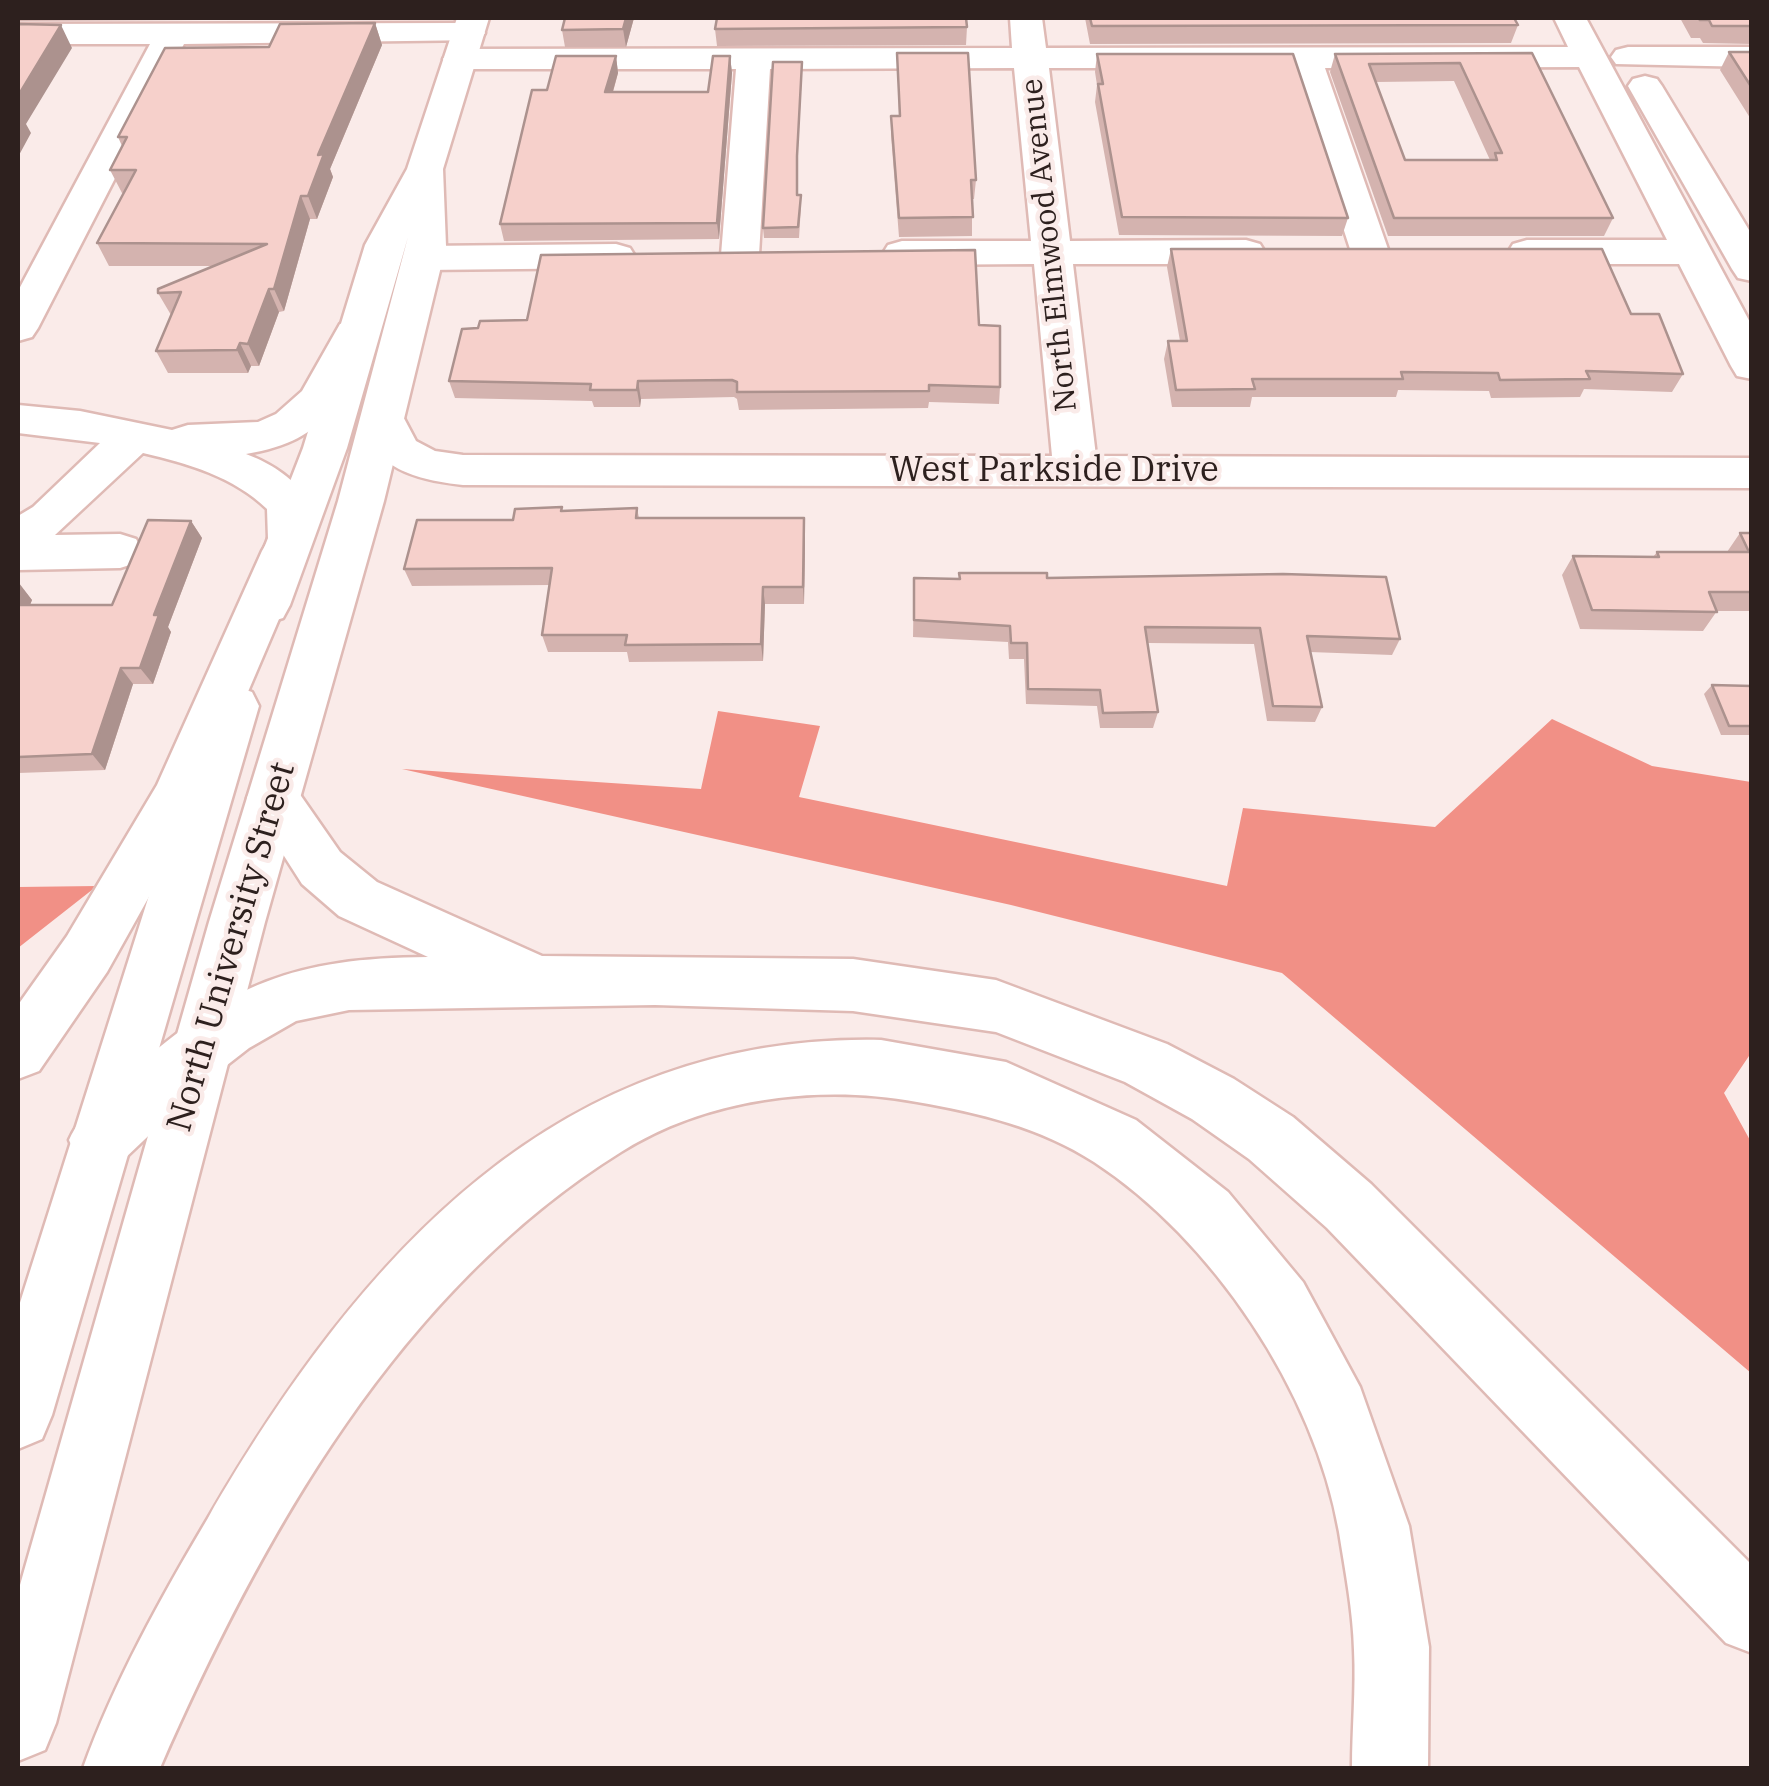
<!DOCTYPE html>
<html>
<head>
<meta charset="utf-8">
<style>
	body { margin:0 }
	#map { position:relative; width:1769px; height:1786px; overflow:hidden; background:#faebe9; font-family:"IBM Plex Serif",serif }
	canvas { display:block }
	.frame { position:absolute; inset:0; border:20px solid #2d201e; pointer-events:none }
</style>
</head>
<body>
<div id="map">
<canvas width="1769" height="1786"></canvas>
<div class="frame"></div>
</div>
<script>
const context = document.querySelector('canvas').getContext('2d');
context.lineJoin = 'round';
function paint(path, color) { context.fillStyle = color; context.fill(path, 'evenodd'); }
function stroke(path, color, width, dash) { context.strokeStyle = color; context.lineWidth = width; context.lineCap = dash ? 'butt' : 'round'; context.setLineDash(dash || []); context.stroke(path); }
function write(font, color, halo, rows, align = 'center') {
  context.font = font + ' "IBM Plex Serif",serif'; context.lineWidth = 9; context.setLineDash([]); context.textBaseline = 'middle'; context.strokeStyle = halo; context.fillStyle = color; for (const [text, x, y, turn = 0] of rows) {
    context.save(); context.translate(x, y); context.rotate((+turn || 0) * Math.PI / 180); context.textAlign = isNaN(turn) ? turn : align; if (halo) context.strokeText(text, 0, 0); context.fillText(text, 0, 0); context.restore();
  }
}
const forest = new Path2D(`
	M718,711L820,726L799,797L1227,886L1243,808L1435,827L1552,719L1652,766L1751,782V1053L1724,1093L1751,1142V1373L1282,973L1011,905L402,769L701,789Z
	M97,886L18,948V887Z`);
const minor = new Path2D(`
	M1010,18H1042L1046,48L1568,47L1554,18H1586L1752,326V379L1737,376L1731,366L1679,264H1527L1513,260L1508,252L1513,244L1527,240H1667L1579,67L1325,68L1389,252L1384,260L1370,264L1356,260L1351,252L1291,68H1049L1070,241L1246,240L1260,244L1265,252L1260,260L1246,264H1073L1096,456L1752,458V488L463,485C417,480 371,469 361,417L368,407L383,403L398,407L416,441L435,451L463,455L1052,456L1034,264L902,265L888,261L883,253L888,245L902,241H1031L1014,68L770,69L759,255L754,263L740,267L726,263L721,255L736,69H460L448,66L443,59L448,52L460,49L1012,48Z
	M468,23L480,26L485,33L480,40L184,44L38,328L32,337L18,341V291L150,44H18V24Z
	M1628,47H1752V67L1616,64L1611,57L1616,50Z
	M1645,76L1657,79L1662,86L1752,235V281L1738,278L1732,269L1628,86L1633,79Z
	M616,244L630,248L635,256L630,264L616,268L424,270L410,266L404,258L410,250L424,246Z
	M354,320L368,324L374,333C335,400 334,439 246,454C285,468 333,505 307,551L291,556L275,551L268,539L267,509C234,477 187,463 143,453L55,535L120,534L136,539L143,551L136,563L120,568L18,570V516L33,507L100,443L18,433V405L80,411L172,430L188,425L258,422L276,414L302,391L340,324Z`);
const major = new Path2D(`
	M457,18H489L443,169L446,246L384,501L265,922L56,1723L45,1750L18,1761V1592L209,922L338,501L408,237L347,448L290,605L283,618L266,623L249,618L242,605L303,448L365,245L407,169Z
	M234,686L252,692L259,706L52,1415L42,1439L18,1449V1309L209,706L216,692Z`);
const highway = new Path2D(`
	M285,534L301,539L308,551L198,809L107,972L39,1071L18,1079V1005L67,936L157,785L262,551L269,539Z
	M273,776L292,783L340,852L377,882L542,956L853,959L996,980L1167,1044L1234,1079L1293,1117L1371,1184L1752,1565V1653L1726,1643L1327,1228L1249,1159L1192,1119L1125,1082L996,1032L853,1011L655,1005L349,1010L296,1021L249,1048L204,1083L122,1161L100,1169L78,1161L69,1140C82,1111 107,1094 130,1073C229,983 295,958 428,957L339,916L302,884L247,798L254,783Z
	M881,1040L1006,1062L1136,1120L1228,1192L1303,1282L1360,1387L1409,1526L1429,1647L1428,1768H1352C1352,1729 1356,1689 1354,1650C1353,1611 1345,1570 1339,1532C1315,1392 1212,1239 1094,1162C1040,1127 979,1113 917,1102C819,1084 707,1098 621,1152C399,1290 262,1535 160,1768H83C114,1682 161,1597 208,1518C359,1258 556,1033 881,1040Z`);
const wall = new Path2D(`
	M18,18H204L203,20L18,21Z
	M300,18H391V19L301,20Z
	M634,18L626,47H565L562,30Z
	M1085,18H1514L1518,25L1511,43L1090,44Z
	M1680,18H1752V44L1703,43L1700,38H1691Z
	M375,23L382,45L330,169L333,177L317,219H310L284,311L279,312L259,366H251L248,373H168L156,351L171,315L158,293L213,266H109L97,243L124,193H122L110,170L122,146L118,137L269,47Z
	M967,27L966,45L717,46L715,29Z
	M1729,52H1752V121L1720,70Z
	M897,53L976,180L974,199H972V236L899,237L891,135V116H899Z
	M1532,53L1613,218L1604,236H1388L1330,72L1335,54ZM1454,81L1490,160H1405L1376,82Z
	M1097,54L1348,218L1342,236L1119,235L1095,102L1097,85L1095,72Z
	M616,56L618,73L613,92H708L730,56L732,73L719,239L504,241L500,224L547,90Z
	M802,73L797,166L798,195H801V206L799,238H764L763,228Z
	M1171,249L1631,314L1683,374L1672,392L1584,389L1580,397L1491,398L1489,391L1398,390L1396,397H1252L1250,407H1172L1164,359L1168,341H1180L1167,267Z
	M979,325L1000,387L999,404L929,402L928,408L739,410L737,399L734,397L641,399L640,407H594L592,401L455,398L449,381Z
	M637,508L639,518L805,536L804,604H765L763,661L629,662L627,652H548L542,635L550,585L412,586L404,569L563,511Z
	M191,521L202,538L168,627L171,632L153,684H133L105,770L18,773V583L32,600L30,605H112Z
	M1740,533H1752V611H1717L1703,631L1580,629L1562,575L1573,556L1653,557L1657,552H1727Z
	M914,578H1047L1400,639L1392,655L1310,652L1322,707L1315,722L1267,721L1254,644L1148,643L1158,712L1153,728H1100L1097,706L1026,704L1024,659H1009L1008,642L913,637Z
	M1712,685L1752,686V735H1721L1704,694Z`);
const shadedWall = new Path2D(`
	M626,18H634L626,47L623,29Z
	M375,23L382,45L330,169L333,177L317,219L308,196L318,155Z
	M61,25L72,48L26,124L31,133L18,157V96Z
	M616,56L618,73L608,109L605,92Z
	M730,56L732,73L719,239L717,223Z
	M301,196L310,219L284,311L274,289Z
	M269,289L279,312L259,366L248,344Z
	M240,343L251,366L248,373L237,350Z
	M638,381L641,399L640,407L637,390Z
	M804,518L805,536L804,604L803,587Z
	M191,521L202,538L168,627L171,632L153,684L140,668L154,615Z
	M19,583L32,600L23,622L18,615Z
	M763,587L765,604L763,661L761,644Z
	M121,668L133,684L105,770L92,754Z`);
const building = new Path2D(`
	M565,18H626L623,29L562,30Z
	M717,18H966L967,27L715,29Z
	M1090,18H1514L1518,25L1092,26Z
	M1698,18H1752V26H1712L1709,20H1700Z
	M375,23L318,155L324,154L308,196H301L274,289H269L248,344L240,343L237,350L156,351L181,292L158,293V289L267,244L97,243L136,170H110L127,137H118L165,48L269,47L280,24Z
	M18,24L61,25L18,96Z
	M1729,52H1752V88Z
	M897,53H968L976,180H971L973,217L899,218L891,116H900Z
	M1532,53L1613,218H1394L1335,54ZM1460,63L1502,153H1495L1497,160H1405L1369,64Z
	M1097,54H1293L1348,218L1122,217L1098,84H1103Z
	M556,56H616L605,92H708L713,56H730L717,223L500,224L532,90H547Z
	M773,62H802L797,156V195H801L798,227L763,228Z
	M1171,249H1602L1631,314H1659L1683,374L1586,371L1590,379L1500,380L1498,373L1401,372L1403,379H1252L1255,389L1176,390L1168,341H1187Z
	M975,250L979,325L1000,326V387L929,385V391L737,392V382L732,380L638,381L637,390H590L591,384L449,381L462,329L478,328L480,321L527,320L541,255Z
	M562,507L561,511L637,508L636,518H804L803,587H763L761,644L625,645L627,635H542L552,568L404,569L417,520H513L515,509Z
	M148,520L191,521L154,615H159L140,668H121L92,754L18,757V605H112Z
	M1740,533H1752V592H1709L1717,612L1592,610L1573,556L1659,557L1657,552H1749Z
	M959,573H1047V578L1283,574L1386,577L1400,639L1307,636L1322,707L1273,706L1260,628L1145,627L1158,712L1103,713L1100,690L1028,689L1027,643H1011L1010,626L914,620V578L960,579Z
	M1712,685L1752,686V726H1729Z`);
const farStreetnames = [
	["North Elmwood Avenue",1050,245,-96]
];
const streetNames = [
	["West Parkside Drive",1054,471],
	["North University Street",232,947,-74]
];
paint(forest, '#f19086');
stroke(minor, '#dfbab5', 5);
stroke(major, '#dfbab5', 5);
stroke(highway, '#dfbab5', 5);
paint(minor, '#fff');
paint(major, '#fff');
paint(highway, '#fff');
paint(wall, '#d4b3af');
paint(shadedWall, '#ac928e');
paint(building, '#f6d0cb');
stroke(building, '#ac928e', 2.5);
write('30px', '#2d201e', '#faebe9', farStreetnames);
write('35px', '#2d201e', '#faebe9', streetNames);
</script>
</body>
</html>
